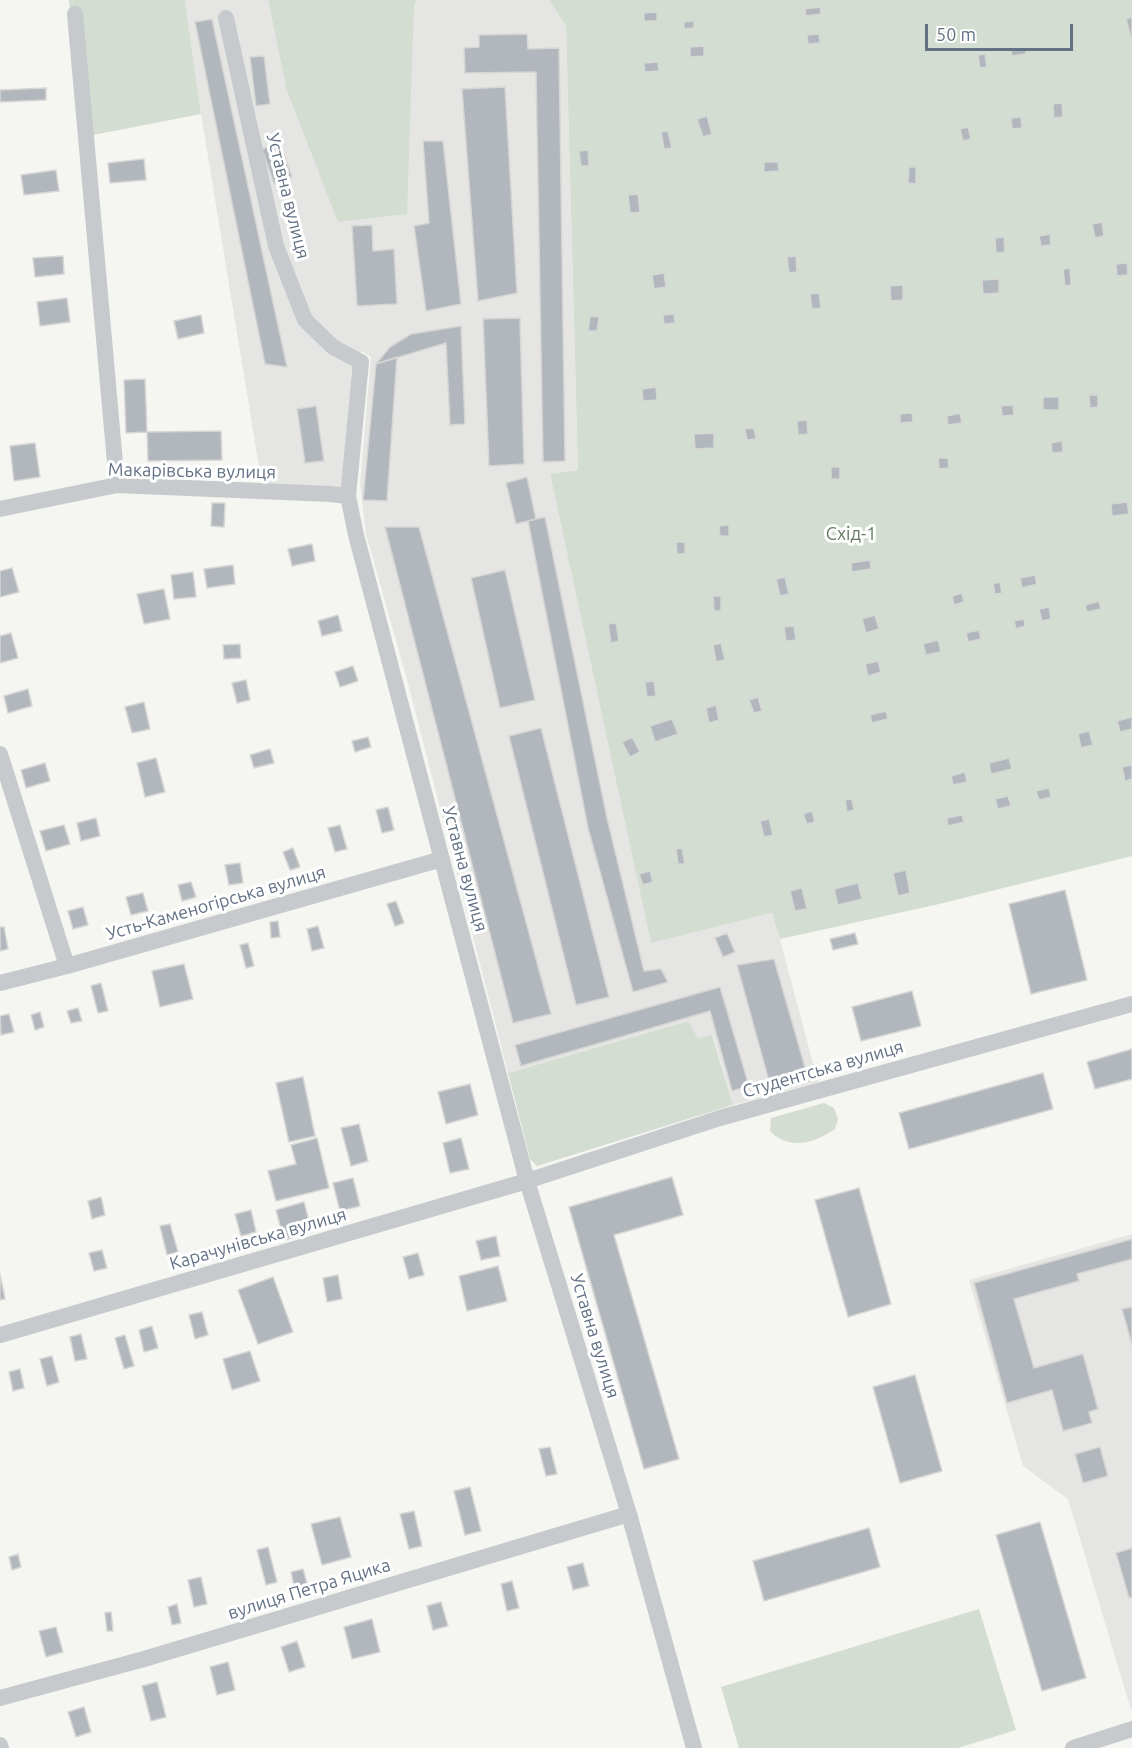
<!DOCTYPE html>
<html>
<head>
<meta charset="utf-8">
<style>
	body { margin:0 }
	#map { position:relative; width:1132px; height:1748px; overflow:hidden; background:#f5f5f1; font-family:Ubuntu,sans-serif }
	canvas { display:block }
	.scale { position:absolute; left:925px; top:24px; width:148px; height:27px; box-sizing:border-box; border:3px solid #627184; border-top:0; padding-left:8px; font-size:18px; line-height:21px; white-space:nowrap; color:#627184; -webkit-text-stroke:4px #fff; paint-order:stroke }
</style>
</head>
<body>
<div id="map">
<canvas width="1132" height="1748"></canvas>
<div class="scale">50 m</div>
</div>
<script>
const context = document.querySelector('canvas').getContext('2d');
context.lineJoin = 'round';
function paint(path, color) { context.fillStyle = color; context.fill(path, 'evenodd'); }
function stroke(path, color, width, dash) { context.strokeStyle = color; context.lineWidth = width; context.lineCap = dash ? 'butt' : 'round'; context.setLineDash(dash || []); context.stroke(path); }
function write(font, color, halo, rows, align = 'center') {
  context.font = font + ' Ubuntu,sans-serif'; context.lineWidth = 6; context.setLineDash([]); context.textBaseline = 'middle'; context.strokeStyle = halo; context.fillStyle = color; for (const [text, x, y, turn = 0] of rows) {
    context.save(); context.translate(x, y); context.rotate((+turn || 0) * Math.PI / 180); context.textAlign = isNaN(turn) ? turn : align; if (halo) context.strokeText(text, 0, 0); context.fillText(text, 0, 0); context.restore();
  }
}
const built = new Path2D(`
	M185,0H268L286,88L414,6L417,0H549L566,26L578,470L550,474L651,942L773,913L818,1082L733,1105L713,1035L698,1038L688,1021L508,1073L409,687L366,534L360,484L371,357L361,351L353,365L341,490L262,485L201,114Z
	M1132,1234V1709L1131,1710L1068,1499L1023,1466L969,1280Z`);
const green = new Path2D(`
	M69,0H185L201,114L83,137Z
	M268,0H417L414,6L407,214L338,222L286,88Z
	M549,0H1132V856L935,905L780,939L772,913L651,943L550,474L578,470L566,26Z
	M688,1021L698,1038L712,1035L733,1105L537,1166L530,1159L508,1073Z
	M824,1103L834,1108L838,1119L835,1129C814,1143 790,1151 770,1131L771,1118Z
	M979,1609L1016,1730L958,1748H739L721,1687Z`);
const building = new Path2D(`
	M820,7L821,14L806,16L805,9Z
	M657,12V21H644V13Z
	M1132,17V37L1131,38L1126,19Z
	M212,19L287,367L265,364L195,22Z
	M694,21V28L684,29V22Z
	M527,34L528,49L559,48L565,461L543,462L536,72L465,73L464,48L479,47V35Z
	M819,34L820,43L808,44L807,35Z
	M704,46V56L690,57V47Z
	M1025,47L1026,54L1012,56L1011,49Z
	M985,54L987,67L980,68L978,55Z
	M264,56L270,104L256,106L250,57Z
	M658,62L659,71L645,72L644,63Z
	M505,87L517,293L478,301L462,89Z
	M46,88V100L0,102V90Z
	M1062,103L1063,117L1054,118L1053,104Z
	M707,116L712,134L703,137L697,119Z
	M1021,117L1022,128L1012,129L1011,118Z
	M968,127L971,139L963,141L960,129Z
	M668,131L672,148L664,149L661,132Z
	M423,141H443L461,304L426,311L414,226L429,223Z
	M280,143L292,177L274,184L262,149Z
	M588,150L589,166H581L579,151Z
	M144,159L146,180L110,183L108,163Z
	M764,162H778L779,171L764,172Z
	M909,167H916V184L908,183Z
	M56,170L59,191L24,195L21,175Z
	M638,194L640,212L630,213L628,195Z
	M1102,222L1104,236L1095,238L1092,224Z
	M372,225L373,251L394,249L397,304L357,306L352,226Z
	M1050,234L1051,245L1041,246L1039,236Z
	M1004,237L1005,252L996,253L995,238Z
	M63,256L64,274L35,277L33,258Z
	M796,256L797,272L789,273L787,257Z
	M1127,263L1128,275L1117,276L1116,264Z
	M1070,268L1071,285L1065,286L1063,269Z
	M664,273L666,287L654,289L652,275Z
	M999,279V293L983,294L982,280Z
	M903,285V300L891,301L890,286Z
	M819,293L821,308L812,309L810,294Z
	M67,298L70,322L40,326L37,302Z
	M674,314L675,323L664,324L663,315Z
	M201,315L204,333L178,339L174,321Z
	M590,316L599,317L597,331H588Z
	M520,318L524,464L489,466L483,319Z
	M461,326L465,424L450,425L446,343L376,364L390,347L411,334Z
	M397,357L387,501L363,500L376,364Z
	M145,379L147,432L126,433L124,380Z
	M656,387L657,400L643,401L642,389Z
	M1089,395H1098V407L1090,408Z
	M1043,397H1059V410H1043Z
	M1013,405L1014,415L1002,416L1001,406Z
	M316,406L324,461L305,463L297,409Z
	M912,413L913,422L900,423V414Z
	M960,413L962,423L948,425L947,416Z
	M807,420L808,434L798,435L797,421Z
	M754,428L756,439L747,440L745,429Z
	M221,431L222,460L148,461L147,432Z
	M714,433V448L695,449L694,434Z
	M1062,441L1063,452L1052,453L1051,443Z
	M35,443L40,477L14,481L10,446Z
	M938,458H948L949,468L939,469Z
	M831,467H840V479H831Z
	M527,477L536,519L516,524L506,483Z
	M1127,502L1129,514L1112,516L1111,504Z
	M212,503H225L224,527L211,526Z
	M545,517L607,818L644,971L661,969L668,982L633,992L588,828L528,521Z
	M729,525V536H720L719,526Z
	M385,527H419L551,1014L513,1023Z
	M676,542H685V554H677Z
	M312,544L315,561L292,566L288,549Z
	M870,560L871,569L852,572L851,563Z
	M233,565L235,584L207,588L204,569Z
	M12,568L19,592L0,597V571Z
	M505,570L535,700L500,708L471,578Z
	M193,572L196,597L174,599L171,575Z
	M1035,575L1037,584L1022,588L1020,578Z
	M785,577L789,594L780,596L776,579Z
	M1000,582L1002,593L995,594L993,584Z
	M164,589L170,619L144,624L137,594Z
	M962,593L964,602L954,605L952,596Z
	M713,596H721V611H714Z
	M1099,601L1101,609L1087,612L1085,605Z
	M1049,607L1051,619L1042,621L1039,609Z
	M338,615L342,631L322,636L318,621Z
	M875,615L879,629L866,633L862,619Z
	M1024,619L1025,626L1016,629L1014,621Z
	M616,623L619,641L611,643L608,624Z
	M794,626L796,640L786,641L784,627Z
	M979,630L981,639L968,642L966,633Z
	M11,633L18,658L0,663V636Z
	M938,640L941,652L926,655L923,644Z
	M721,643L725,660L716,662L713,645Z
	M240,644L241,658L224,659L223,645Z
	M878,661L881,672L868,676L865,664Z
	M353,666L358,681L340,687L335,672Z
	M246,680L250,700L237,703L232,683Z
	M654,681L656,696L647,697L645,682Z
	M28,689L32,706L8,713L4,696Z
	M758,697L762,711L754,713L749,700Z
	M144,702L150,729L132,733L125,707Z
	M716,705L719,720L709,723L706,708Z
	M886,711L888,719L872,723L870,715Z
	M1132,717V729L1120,732L1117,721Z
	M672,719L678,734L655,742L650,726Z
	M541,728L609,997L576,1005L509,736Z
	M1089,731L1093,745L1081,748L1078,734Z
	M368,737L371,747L355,752L352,741Z
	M632,737L640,752L630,757L622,742Z
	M270,749L274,763L254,768L250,755Z
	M156,758L165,792L145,797L137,763Z
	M1009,758L1012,769L991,774L989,763Z
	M45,763L50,781L26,788L21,770Z
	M1132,765V779L1125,781L1122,767Z
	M965,772L967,782L953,785L951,776Z
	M1049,788L1051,797L1039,800L1036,791Z
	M1008,796L1011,806L998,809L995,799Z
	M852,799L854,810L847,812L845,800Z
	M388,807L394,830L382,833L376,810Z
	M812,811L815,822L807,824L803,814Z
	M962,815L964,822L948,826L947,818Z
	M96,818L100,836L81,841L77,823Z
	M769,819L773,835L764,837L760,821Z
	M64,825L70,844L46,851L40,831Z
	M340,825L347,849L335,852L328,828Z
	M293,848L300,867L290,870L283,852Z
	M682,848L685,864H678L676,849Z
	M240,863L243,883L229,885L225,865Z
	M906,870L910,893L898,896L893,873Z
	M650,871L653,882L643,885L639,874Z
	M191,882L196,897L182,901L178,885Z
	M858,883L862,899L838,905L834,889Z
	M802,888L807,909L795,911L790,891Z
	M1065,890L1087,980L1031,994L1009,904Z
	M143,893L148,911L131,915L126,897Z
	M396,901L404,923L395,926L387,904Z
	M83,907L88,925L73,929L68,911Z
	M278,921L280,937L271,938L270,922Z
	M318,926L324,948L312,951L307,929Z
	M0,927H4L8,949L0,951Z
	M727,933L735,952L723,957L715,938Z
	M855,933L858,944L833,950L830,939Z
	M248,943L254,966L246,968L240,945Z
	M774,959L809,1081L772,1092L737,965Z
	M184,964L193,999L160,1007L152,971Z
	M101,983L108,1011L98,1013L91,986Z
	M720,987L749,1086L732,1091L710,1011L521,1066L515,1045Z
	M912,991L921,1026L861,1041L852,1007Z
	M78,1008L82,1021L71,1023L67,1011Z
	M40,1012L44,1027L35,1030L31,1015Z
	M9,1014L14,1032L1,1035L0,1016Z
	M1132,1049V1079L1095,1089L1087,1062Z
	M1043,1073L1053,1109L909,1149L899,1113Z
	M303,1077L315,1136L289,1142L276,1083Z
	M470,1084L478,1115L446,1124L438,1092Z
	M359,1124L368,1161L351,1166L341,1128Z
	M317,1138L329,1188L276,1201L268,1171L296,1164L291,1145Z
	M461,1138L469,1169L450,1173L443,1143Z
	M672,1177L683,1215L614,1235L679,1459L644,1469L569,1207Z
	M353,1178L360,1206L340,1211L333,1183Z
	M859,1188L891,1304L848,1317L815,1200Z
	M101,1197L105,1215L92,1219L88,1201Z
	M304,1202L312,1232L284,1240L276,1210Z
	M251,1210L256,1232L241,1236L235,1214Z
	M170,1224L178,1252L167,1255L160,1226Z
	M496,1236L500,1256L481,1260L476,1241Z
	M1132,1239V1259L1077,1274L1079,1281L1014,1299L1034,1368L1083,1354L1098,1409L1089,1412L1092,1423L1063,1431L1052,1390L1007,1403L974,1283Z
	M102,1250L107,1268L94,1271L89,1253Z
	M418,1253L424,1275L409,1279L403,1257Z
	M498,1266L507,1301L467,1311L459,1276Z
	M0,1274L5,1299L0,1300Z
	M338,1275L342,1299L327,1302L323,1278Z
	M273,1277L293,1332L258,1344L238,1290Z
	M1132,1307V1345L1122,1309Z
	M202,1312L208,1335L195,1339L189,1315Z
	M152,1326L158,1348L144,1352L139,1330Z
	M81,1334L87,1359L75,1361L70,1337Z
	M125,1335L134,1366L124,1369L115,1338Z
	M250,1351L260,1381L232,1390L223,1359Z
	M52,1356L59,1382L47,1386L40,1359Z
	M20,1369L24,1388L13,1391L9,1372Z
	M915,1375L942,1471L900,1483L873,1387Z
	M550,1447L557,1474L546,1476L539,1449Z
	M1100,1447L1108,1476L1083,1483L1075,1454Z
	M470,1487L481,1531L465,1535L454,1491Z
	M414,1511L422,1546L409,1549L400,1514Z
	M340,1517L351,1557L322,1565L311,1524Z
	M1040,1522L1086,1678L1042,1691L996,1535Z
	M869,1528L880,1567L764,1601L753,1561Z
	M268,1547L277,1582L266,1585L257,1550Z
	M1132,1548V1597L1129,1598L1116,1553Z
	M18,1554L21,1567L12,1570L9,1557Z
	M583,1563L589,1586L573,1590L567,1567Z
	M303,1569L308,1587L295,1590L291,1572Z
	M201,1577L207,1604L194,1607L188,1580Z
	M512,1581L519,1608L507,1611L501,1584Z
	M441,1602L448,1626L433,1630L427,1606Z
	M177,1604L181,1623L172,1625L168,1607Z
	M111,1612L113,1631H107L105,1613Z
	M372,1619L380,1652L352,1659L344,1627Z
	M56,1627L63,1652L46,1657L39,1631Z
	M297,1641L305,1667L289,1672L281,1647Z
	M228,1662L235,1690L217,1695L210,1667Z
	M157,1682L166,1717L151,1721L142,1686Z
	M84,1707L91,1732L76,1737L68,1712Z`);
const minor = new Path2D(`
	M75,14L117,485
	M226,18L276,246L305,320L333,347L361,362L348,496L356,535L527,1181L629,1514L694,1748
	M0,509L117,485L330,494L348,496
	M0,754L67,966
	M0,983L67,966L442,859
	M0,1335L527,1181L720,1118L1132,1004
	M0,1698L144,1659L629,1514
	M0,1745L1,1748
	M1073,1748L1132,1729`);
const streetNames = [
	["Уставна вулиця",288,196,76],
	["Макарівська вулиця",192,471,1],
	["Уставна вулиця",465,869,75],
	["Усть-Каменогірська вулиця",216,903,-16],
	["Студентська вулиця",823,1069,-16],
	["Карачунівська вулиця",258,1239,-16],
	["Уставна вулиця",595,1336,73],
	["вулиця Петра Яцика",309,1589,-17]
];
const parkNames = [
	["Схід-1",851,534]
];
paint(built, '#e5e6e4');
paint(green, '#d4ddd1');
paint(building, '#b1b7bd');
stroke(building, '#d6d6d4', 1.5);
stroke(minor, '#c7cacd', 16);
write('18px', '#627184', '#fff', streetNames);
write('18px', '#637b61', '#fff', parkNames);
</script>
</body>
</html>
